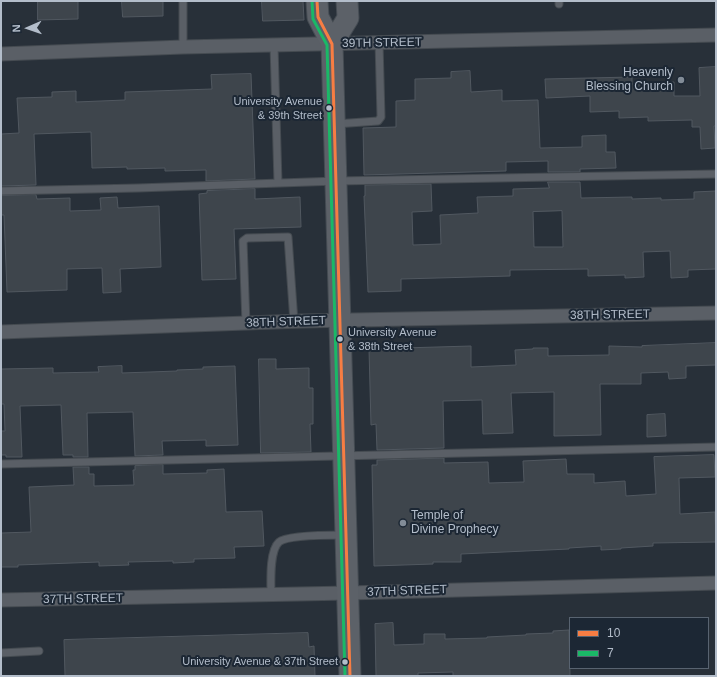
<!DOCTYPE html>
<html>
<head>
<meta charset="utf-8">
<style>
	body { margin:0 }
	#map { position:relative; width:717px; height:677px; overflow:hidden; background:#283039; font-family:Helvetica,sans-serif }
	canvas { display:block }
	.frame { position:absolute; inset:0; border:2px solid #b3bdca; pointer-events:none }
	.legend { position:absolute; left:569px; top:617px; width:140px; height:52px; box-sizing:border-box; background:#1c2734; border:1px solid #586370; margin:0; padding:5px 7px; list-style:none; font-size:12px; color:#b3bdca }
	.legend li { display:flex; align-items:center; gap:8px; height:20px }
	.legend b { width:20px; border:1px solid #586370 }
	.north { position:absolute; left:8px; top:8px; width:40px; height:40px; -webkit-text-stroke:3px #1c2734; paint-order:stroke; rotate:268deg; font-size:11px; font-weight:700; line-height:16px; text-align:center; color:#b3bdca }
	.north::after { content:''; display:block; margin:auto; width:14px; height:18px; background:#b3bdca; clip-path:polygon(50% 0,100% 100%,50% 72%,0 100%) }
</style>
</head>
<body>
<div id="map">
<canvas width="717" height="677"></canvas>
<div class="frame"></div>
<ul class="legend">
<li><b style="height:5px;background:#f77d43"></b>10</li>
<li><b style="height:5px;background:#1ab867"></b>7</li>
</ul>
<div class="north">N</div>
</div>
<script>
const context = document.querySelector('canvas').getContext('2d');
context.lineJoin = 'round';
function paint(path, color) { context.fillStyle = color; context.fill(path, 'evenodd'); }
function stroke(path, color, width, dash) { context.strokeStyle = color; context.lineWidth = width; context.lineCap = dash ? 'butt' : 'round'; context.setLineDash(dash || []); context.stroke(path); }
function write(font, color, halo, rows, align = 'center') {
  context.font = font + ' Helvetica,sans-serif'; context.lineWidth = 4; context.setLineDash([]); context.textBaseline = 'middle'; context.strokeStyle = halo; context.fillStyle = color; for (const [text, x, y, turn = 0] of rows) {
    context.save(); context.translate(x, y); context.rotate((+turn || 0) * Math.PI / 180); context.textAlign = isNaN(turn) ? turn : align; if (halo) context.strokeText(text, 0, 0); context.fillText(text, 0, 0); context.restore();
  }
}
const building = new Path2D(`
	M38,1H78V19L38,20Z
	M122,1H163V16L123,17Z
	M262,1H303L304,20L263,21Z
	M716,67V126H714L715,148L701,149L700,127H692V120L648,121V117L619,118V111L590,112V96L546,98L545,79L632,77V84L674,82V96H700L699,68Z
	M470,71L471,92L502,90V101L538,100L540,148L582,147V136L606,135V152H615L616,168L580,169V172H548V161L506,162V171L364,175L363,128L396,127V101L415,100V79L451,78V72Z
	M251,74L255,179L206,181V170L165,171V168L127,169V167L92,168L91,132L34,134L36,185L1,186V134L19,133L17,98L52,97V92L76,91V102L125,100V92L212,89L211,75Z
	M548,182H580L581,198L632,197V199L661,198V200L694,199V192L716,191V269L688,270V277L671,278L670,251L643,252L644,277L625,278V275L588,276V269L510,270V276L401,279V291L368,292L364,196H365V185L431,184L432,211L412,212L413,245L441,244L440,215L478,213L477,197L513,196V189L549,188ZM562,211L563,247H534L533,212Z
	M255,189V199L300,197L301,227L234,229L236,279L202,280L199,194L207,193V191Z
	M36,195L37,199L70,198V211L101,210L100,198L117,197L118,208L159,206L161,267L120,269L121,292L103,293L102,268L67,269V290L7,292L4,215H1V196Z
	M716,343V365L686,366V378L669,379L668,372L641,373V384H600L601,435L554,436V392L511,393L513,433L483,434L482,400L443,401L444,448L377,450L376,424L371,425L369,349L471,346V367L516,365L515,350L533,349V348H548V356L609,355V346L642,347V346Z
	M259,359H276V369L309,368V388H313V424H310L311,452L261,453Z
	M122,366V373L177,371V370L203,369V367L235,366L238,445L206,446V440L162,441L163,455L135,456L133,412L87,413L88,457H73V455H63L61,405L20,406L22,457H6V455H1V431H5L4,404H1V369L53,368V373L99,372L98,367Z
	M665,414L666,436L647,437V415Z
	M714,455L715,477L679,478L680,514L715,512L716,542L653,543V546L621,548V549L601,550V546L569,548V549L461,554V562H433V564L374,566L372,465H377V460L444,458V463L488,462L489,483L524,482L523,461L566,459L567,474H594V483L625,481L626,496L656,494L654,457Z
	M163,465V474L207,473V470L224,469L226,512L262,511L264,546L234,547L235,558L194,559V562L173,563V561L128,562L129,565L99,566V562L18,565V567H1V533L31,532L29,487L74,485L73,467H89V474H94V486L134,485L133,470H135V466Z
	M393,623L394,645L424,644V634H445V639L487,638V637L526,635V634L553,633V631L569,630L570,676H453V672L418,673V676H376L375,624Z
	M308,633L309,647L314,646L315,676H65L64,640Z`);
const service = new Path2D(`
	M559,1V4
	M274,45L278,183
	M183,47V1
	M335,124L378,121L381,117L379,42
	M1,191L138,188L337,181L716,174
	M246,324L243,241L247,238L288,237L294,322
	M1,464L716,447
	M271,595C271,582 269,551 279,542C287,535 332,535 344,535
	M1,653L39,651`);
const minor = new Path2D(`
	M1,54L183,47L716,35
	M1,332L301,321L716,313
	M1,600L348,593L716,583`);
const primary = new Path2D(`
	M317,1L318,17L332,44L350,676
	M332,44L348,18L347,1`);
const bus1 = new Path2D(`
	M317,1L318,17L332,44L350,676`);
const bus2 = new Path2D(`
	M312,1L313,19L327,45L345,676`);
const markers = [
	[681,80,4,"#828c97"],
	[329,108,3.5,"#b3bdca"],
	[340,339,3.5,"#b3bdca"],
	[403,523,4,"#828c97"],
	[345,662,3.5,"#b3bdca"]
];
const busNames = [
	["University Avenue",322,102],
	["& 39th Street",322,116],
	["University Avenue",348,333,"left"],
	["& 38th Street",348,347,"left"],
	["University Avenue & 37th Street",338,662]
];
const streetNames = [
	["39TH STREET",382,43,-1],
	["38TH STREET",610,315,-1],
	["38TH STREET",286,322,-2],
	["37TH STREET",407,591,-2],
	["37TH STREET",83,599,-1]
];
const poiNames = [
	["Heavenly",673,73],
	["Blessing Church",673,87],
	["Temple of",411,516,"left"],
	["Divine Prophecy",411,530,"left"]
];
paint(building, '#3e454c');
stroke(building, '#515860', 1);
stroke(service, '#454b51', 9);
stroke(minor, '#454b51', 15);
stroke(primary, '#444b52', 23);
stroke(service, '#5a5f66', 7);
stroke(minor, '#5a5f66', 13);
stroke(primary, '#5c6168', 21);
stroke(bus1, '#f77d43', 3);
stroke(bus2, '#1ab867', 3);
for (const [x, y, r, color] of markers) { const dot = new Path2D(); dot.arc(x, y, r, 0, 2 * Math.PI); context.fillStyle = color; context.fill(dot); stroke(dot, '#1c2734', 1.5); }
write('11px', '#b3bdca', '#1c2734', busNames, 'right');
write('12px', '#b3bdca', '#1c2734', streetNames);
write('12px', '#b3bdca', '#1c2734', poiNames, 'right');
</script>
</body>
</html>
